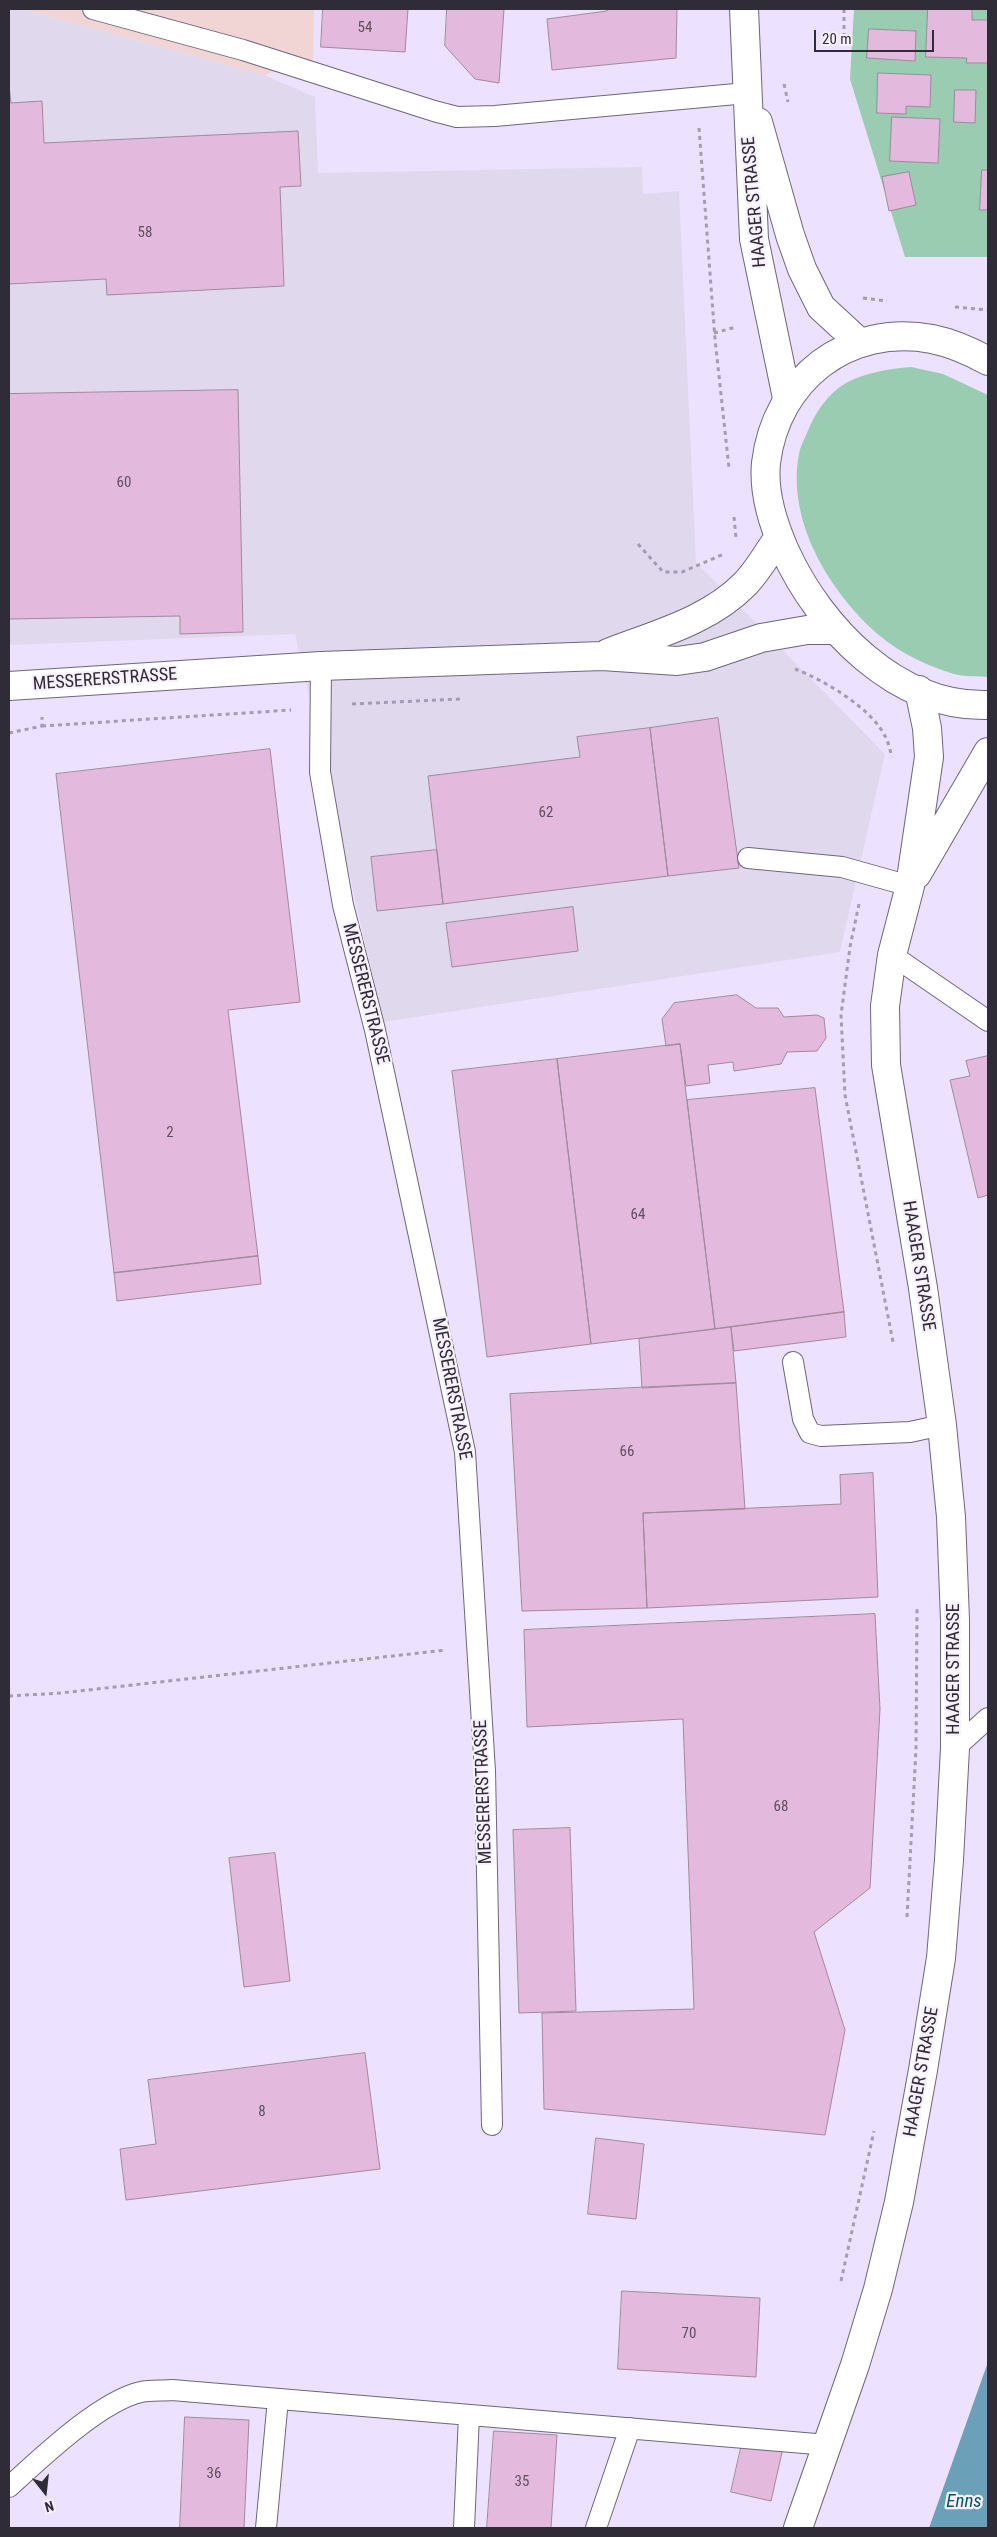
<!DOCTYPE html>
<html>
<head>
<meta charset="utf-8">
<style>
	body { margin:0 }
	#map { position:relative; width:997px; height:2537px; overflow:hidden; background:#ece1fe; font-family:"Roboto Condensed",sans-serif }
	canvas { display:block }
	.frame { position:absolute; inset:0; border:10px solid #302c37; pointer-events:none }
	.north { position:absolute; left:20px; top:2467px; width:50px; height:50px; -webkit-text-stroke:4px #f6f1fd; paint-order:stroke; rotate:164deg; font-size:14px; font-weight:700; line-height:20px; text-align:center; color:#302c37 }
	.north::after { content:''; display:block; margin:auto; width:18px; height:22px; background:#302c37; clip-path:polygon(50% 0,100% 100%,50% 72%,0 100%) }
	.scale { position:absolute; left:814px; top:30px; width:120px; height:22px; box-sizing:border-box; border:2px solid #302c37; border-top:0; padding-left:6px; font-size:15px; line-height:18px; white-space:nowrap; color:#302c37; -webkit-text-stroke:4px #f6f1fd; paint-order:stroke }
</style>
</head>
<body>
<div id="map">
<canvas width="997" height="2537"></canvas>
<div class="frame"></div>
<div class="north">N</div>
<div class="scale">20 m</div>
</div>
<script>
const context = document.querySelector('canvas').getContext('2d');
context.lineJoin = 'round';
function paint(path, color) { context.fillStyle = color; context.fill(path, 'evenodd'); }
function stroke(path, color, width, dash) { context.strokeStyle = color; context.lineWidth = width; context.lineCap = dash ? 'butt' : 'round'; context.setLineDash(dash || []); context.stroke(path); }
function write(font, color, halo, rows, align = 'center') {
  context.font = font + ' "Roboto Condensed",sans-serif'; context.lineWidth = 4.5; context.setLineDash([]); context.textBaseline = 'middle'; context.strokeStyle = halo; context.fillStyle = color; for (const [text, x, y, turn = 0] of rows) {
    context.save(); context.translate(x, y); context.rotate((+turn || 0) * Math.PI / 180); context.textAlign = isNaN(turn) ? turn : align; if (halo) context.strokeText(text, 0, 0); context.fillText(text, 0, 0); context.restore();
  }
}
const commercial = new Path2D(`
	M9,9H23L264,75L315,97L318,173L642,167L643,194L679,191L696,562L885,754L840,952L383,1022L295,634L9,645Z`);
const industrial = new Path2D(`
	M23,9H314L313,59L264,75Z`);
const green = new Path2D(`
	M854,9H988V257H905L850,79Z
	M911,367L943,374L988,395V677C978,676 965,677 954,674C930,667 900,653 880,636C831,594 786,522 799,454C800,447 804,440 807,433C815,413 827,394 846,383C866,372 889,369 911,367Z`);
const water = new Path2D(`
	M988,2362V2528H929Z`);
const building = new Path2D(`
	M323,9H408L405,52L321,47Z
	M447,9H504L499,83L475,79L445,46Z
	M607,9H677L676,58L552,70L547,19L607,11Z
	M928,9H972V20H988V63H966L967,58L926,57Z
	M869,29L916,31L915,61L867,58Z
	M878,73L931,75L930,107L906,106V114L877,113Z
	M9,85L11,103L42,101L44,143L298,131L301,186L280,187L284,286L107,295L106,279L9,284Z
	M955,90H976L975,123L954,122Z
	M892,117L940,119L938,163L890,161Z
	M982,170H988V210H980Z
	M909,172L916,205L889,211L882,177Z
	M238,390L243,632L180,634V616L9,619V394Z
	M718,718L739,868L668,876L650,728Z
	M650,728L668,876L443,904L428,776L580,757L577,737Z
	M270,749L300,1002L228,1010L258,1256L114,1273L56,774Z
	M437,850L443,904L377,911L371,857Z
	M573,907L578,951L452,967L446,923Z
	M737,995L756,1008H778L784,1017L817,1015L824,1018L826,1038L817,1051L787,1052L781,1064L734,1071L733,1062L708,1065L710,1083L686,1086L680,1044L666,1046L662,1019L674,1003Z
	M680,1044L715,1329L591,1344L557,1059Z
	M988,1056V1195L978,1198L950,1080L970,1076L966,1061Z
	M557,1059L591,1344L487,1357L452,1071Z
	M815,1088L844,1312L715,1329L687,1100Z
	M258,1256L261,1284L117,1301L114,1273Z
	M844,1312L846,1337L734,1351L731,1327Z
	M731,1327L736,1383L642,1388L639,1339Z
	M736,1383L745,1509L643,1513L647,1608L522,1611L510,1394Z
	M873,1473L878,1597L647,1608L643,1513L841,1504L840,1475Z
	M875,1614L880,1709L870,1888L814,1932L845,2030L825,2135L544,2109L542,2013L694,2009L683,1719L527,1727L524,1630Z
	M570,1828L576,2011L519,2013L513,1830Z
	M275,1853L290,1981L244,1987L229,1858Z
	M365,2053L380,2169L126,2200L120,2149L156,2144L148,2080Z
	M596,2138L644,2144L636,2219L588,2214Z
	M622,2291L760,2298L756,2377L618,2369Z
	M185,2417L249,2420L244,2528H180Z
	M494,2431L557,2435L551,2528H487Z
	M743,2439L783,2448L771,2501L731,2492Z`);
const path = new Path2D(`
	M844,9V47
	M784,84L788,102
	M699,128L715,339L729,468
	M863,298L887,301
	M955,307L988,310
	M714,333L736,327
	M734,517L736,538
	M638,544L663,572H682L724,554
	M795,669C824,680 873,709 886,738C889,744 890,751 892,757
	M352,704L460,699
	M42,726L291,710
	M9,733L42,726V717
	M859,904L850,947L841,1015L845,1095L893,1342
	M9,1696L61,1693L446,1650
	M907,1917L916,1749L917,1609
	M841,2281L874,2131`);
const service = new Path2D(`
	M93,9L243,50L434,111L457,117L495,116L747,93
	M321,666L320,772L343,905L375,1030L465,1452L485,1771L492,2125
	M748,858L842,867L910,886
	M892,955L988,1021
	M793,1362L803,1419L810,1433L821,1436L910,1432L942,1425
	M955,1748L988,1718
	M9,2487C40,2459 100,2401 141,2392C150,2390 162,2391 172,2390L828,2445
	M266,2528L278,2399
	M464,2528L469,2415
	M596,2528L630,2428`);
const tertiary = new Path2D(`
	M917,874L988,752
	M798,2528L855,2365L878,2289L899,2202L923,2070L941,1958L949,1860L955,1748V1620L951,1517L942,1425L923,1288L886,1065L885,1006L892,955L910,886L929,757L927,728L919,690`);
const secondary = new Path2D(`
	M744,9L754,239L787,398
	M758,122L790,235L802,269L821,307L859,342`);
const primary = new Path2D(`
	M988,361C970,351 952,343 932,339C848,323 776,379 766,463C763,493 773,524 785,551C820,628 897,708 988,705
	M608,653C654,635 709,621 745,584C758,571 768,552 779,537
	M9,686L321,666L602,656L677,661L705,657L761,638L807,630H834`);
const numberNames = [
	["54",365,28],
	["58",145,233],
	["60",124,483],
	["62",546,813],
	["2",170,1133],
	["64",638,1215],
	["66",627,1452],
	["68",781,1807],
	["8",262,2112],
	["70",689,2334],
	["36",214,2474],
	["35",522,2482]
];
const streetNames = [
	["HAAGER STRASSE",755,202,-95],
	["MESSERERSTRASSE",105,680,-4],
	["MESSERERSTRASSE",365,994,76],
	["HAAGER STRASSE",918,1266,81],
	["MESSERERSTRASSE",451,1389,79],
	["HAAGER STRASSE",954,1669,-90],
	["MESSERERSTRASSE",484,1792,-92],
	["HAAGER STRASSE",922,2072,-80]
];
const waterNames = [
	["Enns",964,2502]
];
paint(commercial, '#e0d9ee');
paint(industrial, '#f0d5d4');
paint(green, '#99ccb0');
paint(water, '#6ba1b8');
paint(building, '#e3badd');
stroke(building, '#a1899d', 1);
stroke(service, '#6f657f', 22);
stroke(tertiary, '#6f657f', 30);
stroke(secondary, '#6f657f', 30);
stroke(primary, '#6f657f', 30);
stroke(path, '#a49cb2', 3, [4, 4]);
stroke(service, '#fff', 20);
stroke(tertiary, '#fff', 28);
stroke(secondary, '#fff', 28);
stroke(primary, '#fff', 28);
write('15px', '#5d5060', null, numberNames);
write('18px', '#302c37', '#f6f1fd', streetNames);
write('italic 19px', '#06536b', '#f6f1fd', waterNames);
</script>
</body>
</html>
